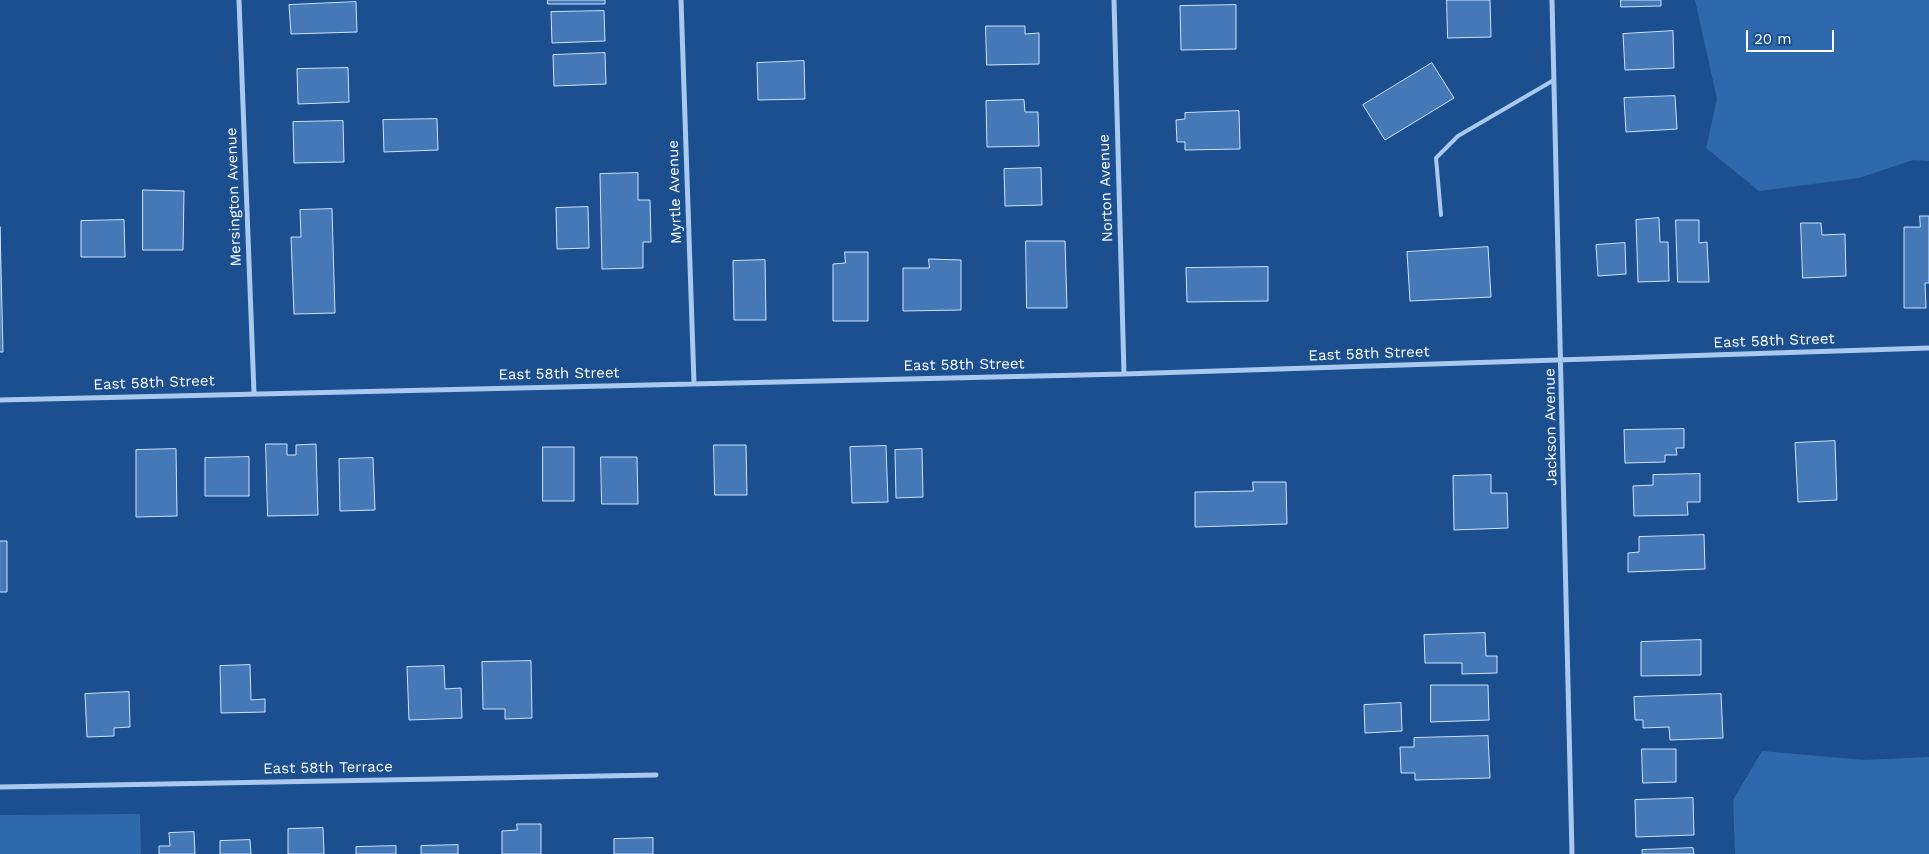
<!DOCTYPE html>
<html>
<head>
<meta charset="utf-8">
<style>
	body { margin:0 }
	#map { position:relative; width:1929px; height:854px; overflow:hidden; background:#1b4f8f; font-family:"Work Sans",sans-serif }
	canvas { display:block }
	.scale { position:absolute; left:1746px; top:30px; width:88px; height:22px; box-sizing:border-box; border:2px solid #fff; border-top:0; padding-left:6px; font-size:15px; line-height:18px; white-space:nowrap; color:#fff; -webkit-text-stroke:4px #1b4f8f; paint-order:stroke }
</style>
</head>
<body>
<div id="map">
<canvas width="1929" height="854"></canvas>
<div class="scale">20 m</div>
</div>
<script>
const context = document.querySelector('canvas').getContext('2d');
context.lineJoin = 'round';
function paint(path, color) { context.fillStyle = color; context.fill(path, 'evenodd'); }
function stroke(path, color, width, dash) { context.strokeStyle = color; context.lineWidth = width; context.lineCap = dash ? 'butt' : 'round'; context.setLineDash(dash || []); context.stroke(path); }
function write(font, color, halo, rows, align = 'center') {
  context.font = font + ' "Work Sans",sans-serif'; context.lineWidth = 5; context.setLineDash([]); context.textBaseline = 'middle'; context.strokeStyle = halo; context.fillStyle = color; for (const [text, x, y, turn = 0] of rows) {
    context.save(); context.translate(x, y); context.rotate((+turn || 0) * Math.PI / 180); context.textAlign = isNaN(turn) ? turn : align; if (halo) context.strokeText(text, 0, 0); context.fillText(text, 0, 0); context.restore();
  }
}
const green = new Path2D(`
	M1695,0H1929V161L1913,160L1859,178L1759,191L1706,148L1717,99Z
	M1762,751L1864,760L1929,757V854H1735L1733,800Z
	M140,814L141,854H0V815Z`);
const building = new Path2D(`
	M548,0H605V4H548Z
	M1447,0H1490L1491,37L1448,38Z
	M1621,0H1661V6L1621,7Z
	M356,2L357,32L291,34L289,5Z
	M1236,5V49L1181,50L1180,6Z
	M604,11L605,41L552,43L551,12Z
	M986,26H1025V34L1039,33V64L987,65Z
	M1673,31L1674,68L1625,70L1623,34Z
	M605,53L606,84L554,86L553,55Z
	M804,61L805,99L758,100L757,63Z
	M1432,63L1454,98L1385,140L1363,105Z
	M348,68L349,102L298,104L297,69Z
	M1675,96L1677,129L1626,132L1624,98Z
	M1024,100L1025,112H1038L1039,146L987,147L986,101Z
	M1239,111L1240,149L1185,150V142H1177L1176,120L1185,119V113Z
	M437,119L438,150L384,152L383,120Z
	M343,121L344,162L294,163L293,122Z
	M1041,168L1042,205L1005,206L1004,169Z
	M638,173V200H650L651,242H643V268L602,269L600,174Z
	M143,190L184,191L183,250H143Z
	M588,207L589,248L557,249L556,208Z
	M332,209L335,313L294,314L291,237H301L300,210Z
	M1920,216H1929V283H1925L1926,308H1904V227H1920Z
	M1659,218L1660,242H1668L1669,281L1638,282L1636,220Z
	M124,220L125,257H81V221Z
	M1676,220H1699V243L1707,242L1709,282H1678Z
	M1801,223H1821L1822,235L1845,234L1846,276L1803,278Z
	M0,227L3,352H0Z
	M1026,241H1065L1067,308H1027Z
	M1625,243L1626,274L1598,276L1596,245Z
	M1488,247L1491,297L1410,301L1407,252Z
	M845,252H868V321H833V264L845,263Z
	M929,259L961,260V310L903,311V268H929Z
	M765,260L766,320H734L733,261Z
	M1268,267V301L1187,302L1186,268Z
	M1684,429V448H1676L1677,455H1665V462L1625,463L1624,430Z
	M1835,441L1837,500L1798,502L1795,443Z
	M266,444H287V455H296V445L316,444L318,515L268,516Z
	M714,445H746L747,495H715Z
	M886,446L888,502L852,503L850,447Z
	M543,447H574V501H543Z
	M176,449L177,516L136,517V450Z
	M922,449L923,497L896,498L895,450Z
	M249,457V496H205V458Z
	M601,457H637L638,504H602Z
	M373,458L375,510L340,511L339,459Z
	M1700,474V502H1687L1688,515L1634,516L1633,486L1653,485V475Z
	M1491,475V493H1507L1508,528L1454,530L1453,476Z
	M1253,482H1286L1287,524L1195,527V492L1253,491Z
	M1704,535L1705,569L1628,572V553L1639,552V537Z
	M0,541H7V592H0Z
	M1485,633L1486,656H1497V673L1462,674V663H1425L1424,635Z
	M1701,640V675L1641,676V642Z
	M531,661L532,718L505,719V709H483L482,662Z
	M250,665L251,700L265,699V712L221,713L220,666Z
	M444,666L445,689L461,688L462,718L409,720L407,667Z
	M1431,685H1488L1489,720L1431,722Z
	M129,692L130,727L114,728V736L87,737L85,694Z
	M1721,694L1723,738L1670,740L1669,727L1643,728V720H1635L1634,697Z
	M1401,703L1402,731L1365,733L1364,705Z
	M1488,736L1490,778L1415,780V773H1401L1400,747H1414V738Z
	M1642,749H1676V782L1643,783Z
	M1693,798L1694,835L1636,837L1635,800Z
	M517,824H541V854H502V831L517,830Z
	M323,828L324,854H288V829Z
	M194,832L195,854H159V846H170L169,833Z
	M653,838V854H614V839Z
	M250,840L251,854H220V841Z
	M458,845V854H421V846Z
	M396,846V854H356V847Z
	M1693,848L1694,854H1642V850Z`);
const lane = new Path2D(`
	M1441,215L1436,158L1458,136L1554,80`);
const street = new Path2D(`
	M239,0L254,393
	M681,0L694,383
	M1114,0L1124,374
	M1552,0L1572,854
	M0,400L1124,374L1929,348
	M0,787L656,775`);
const streetNames = [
	["Norton Avenue",1106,188,-92],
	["Myrtle Avenue",675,192,-92],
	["Mersington Avenue",234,197,-92],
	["East 58th Street",1774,341,-2],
	["East 58th Street",1369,354,-2],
	["East 58th Street",964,365,-1],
	["East 58th Street",559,374,-1],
	["East 58th Street",154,383,-2],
	["Jackson Avenue",1551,427,-91],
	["East 58th Terrace",328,768,-1]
];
paint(green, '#2e69ad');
paint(building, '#4478b7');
stroke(building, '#cfe3fa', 1);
stroke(lane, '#a9c9ee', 4);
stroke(street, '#a9c9ee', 5);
write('15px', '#fff', '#1b4f8f', streetNames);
</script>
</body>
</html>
